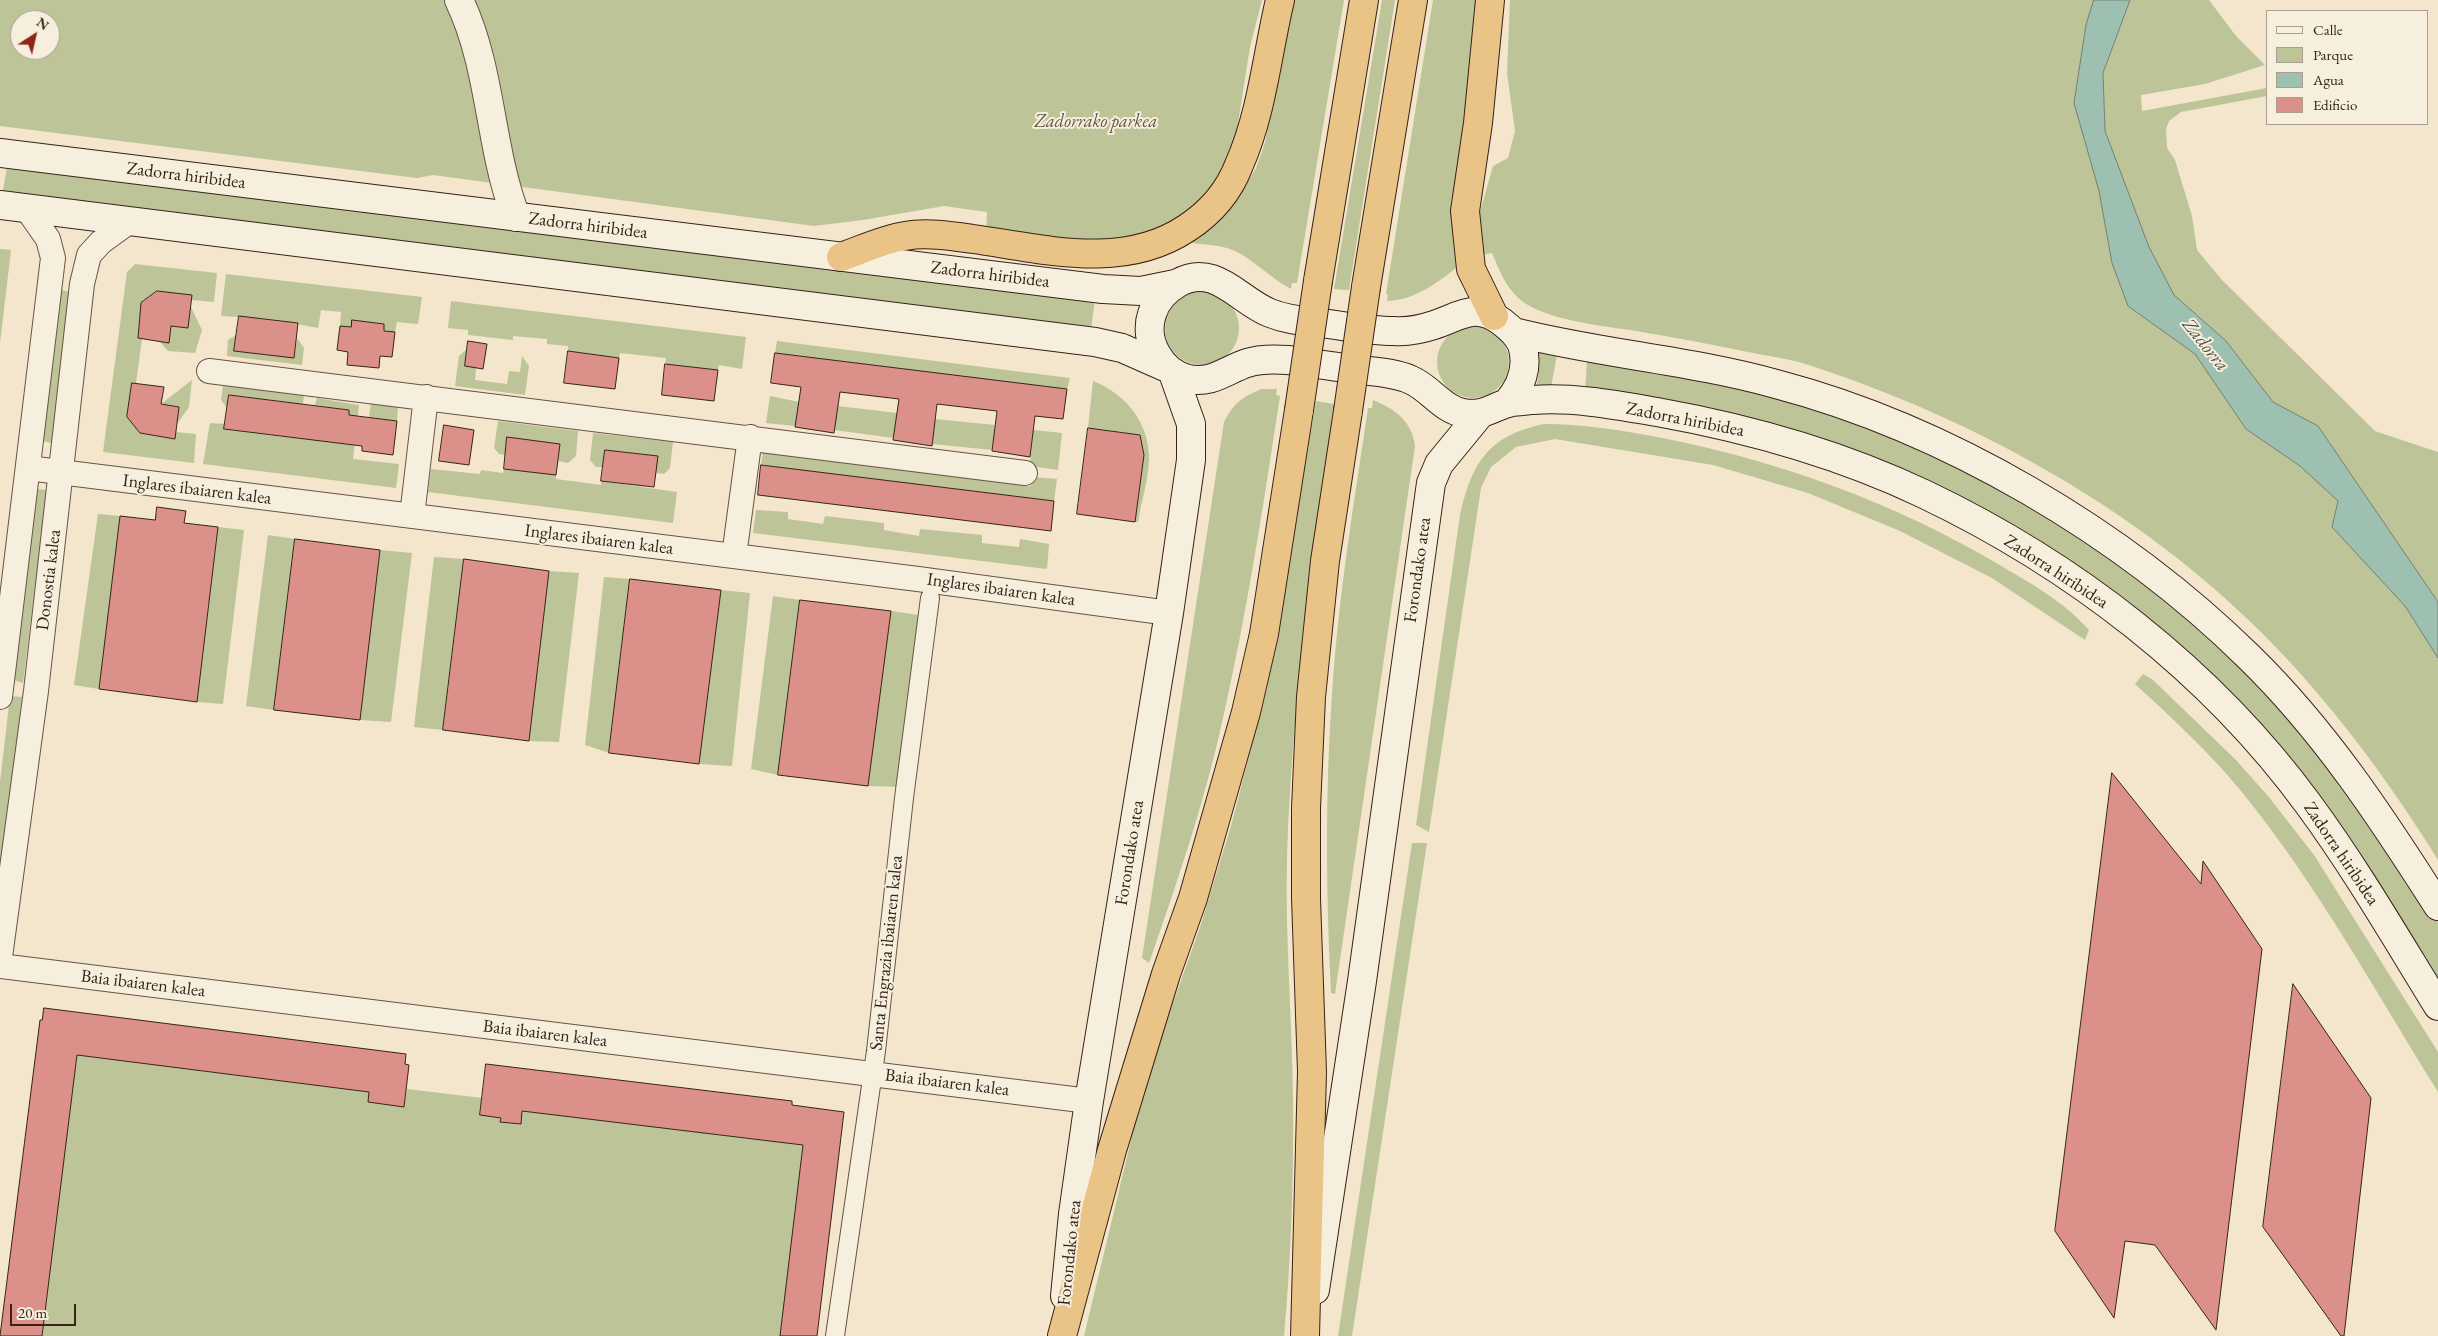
<!DOCTYPE html>
<html>
<head>
<meta charset="utf-8">
<style>
	body { margin:0 }
	#map { position:relative; width:2438px; height:1336px; overflow:hidden; background:#f3e6cc; font-family:"EB Garamond",serif }
	canvas { display:block }
	.legend { position:absolute; left:2266px; top:10px; width:162px; height:115px; box-sizing:border-box; background:#f7efde; border:1px solid #ab9d8f; margin:0; padding:6px 9px; list-style:none; font-size:15px; color:#382219 }
	.legend li { display:flex; align-items:center; gap:10px; height:25px }
	.legend b { width:25px; border:1px solid #ab9d8f }
	.north { position:absolute; left:10px; top:10px; width:50px; height:50px; box-sizing:border-box; background:#f7efde; border:1px solid #ab9d8f; border-radius:50%; rotate:35deg; font-size:14px; font-weight:700; line-height:20px; text-align:center; color:#382219 }
	.north::after { content:''; display:block; margin:auto; width:18px; height:22px; background:#8f2418; clip-path:polygon(50% 0,100% 100%,50% 72%,0 100%) }
	.scale { position:absolute; left:10px; top:1304px; width:66px; height:22px; box-sizing:border-box; border:2px solid #382219; border-top:0; padding-left:6px; font-size:15px; line-height:18px; white-space:nowrap; color:#382219; -webkit-text-stroke:4px #f7efde; paint-order:stroke }
</style>
</head>
<body>
<div id="map">
<canvas width="2438" height="1336"></canvas>
<ul class="legend">
<li><b style="height:6px;background:#f7efde"></b>Calle</li>
<li><b style="height:14px;background:#bdc497"></b>Parque</li>
<li><b style="height:14px;background:#9dc0b1"></b>Agua</li>
<li><b style="height:14px;background:#db918a"></b>Edificio</li>
</ul>
<div class="north">N</div>
<div class="scale">20 m</div>
</div>
<script>
const context = document.querySelector('canvas').getContext('2d');
context.lineJoin = 'round';
function paint(path, color) { context.fillStyle = color; context.fill(path, 'evenodd'); }
function stroke(path, color, width, dash) { context.strokeStyle = color; context.lineWidth = width; context.lineCap = dash ? 'butt' : 'round'; context.setLineDash(dash || []); context.stroke(path); }
function write(font, color, halo, rows, align = 'center') {
  context.font = font + ' "EB Garamond",serif'; context.lineWidth = 4; context.setLineDash([]); context.textBaseline = 'middle'; context.strokeStyle = halo; context.fillStyle = color; for (const [text, x, y, turn = 0] of rows) {
    context.save(); context.translate(x, y); context.rotate((+turn || 0) * Math.PI / 180); context.textAlign = isNaN(turn) ? turn : align; if (halo) context.strokeText(text, 0, 0); context.fillText(text, 0, 0); context.restore();
  }
}
const green = new Path2D(`
	M0,0H1262L1250,47L1233,155L1200,204L1168,227L1101,246L986,233L987,212L944,206L863,220L814,226L433,175L417,178L0,126ZM20,20H50V50H20Z
	M1290,0H1344L1297,283H1292L1291,289C1272,279 1257,263 1239,253C1225,245 1207,245 1192,243L1190,239L1221,219L1237,200L1256,168L1265,143Z
	M1382,0H1395L1349,290L1334,289Z
	M1433,0H1483L1454,235L1456,268C1436,284 1414,300 1387,301L1388,295L1386,294Z
	M1510,0H2209L2236,36L2265,65L2205,84L2141,95L2142,111L2267,88V96L2181,112L2169,121L2166,129L2167,148L2175,160L2192,216L2197,250L2222,280L2375,431L2438,452V860C2388,779 2329,700 2261,632C2136,508 1976,420 1809,365C1793,360 1775,357 1758,354C1715,345 1673,337 1630,330C1601,326 1553,320 1528,305C1508,293 1501,274 1492,253L1481,255L1478,219L1493,166L1508,158L1515,131L1507,73Z
	M8,163L1095,298L1091,331L2,195Z
	M0,249L11,250L0,343Z
	M135,264L217,273L214,302L192,300V295L157,291L141,303L138,338L142,339L136,383H132L127,417L140,433L175,439L176,432L196,434L194,463L103,452L127,272Z
	M226,274L422,297L418,324L397,322L395,332L384,331V324L352,320L351,327L340,326L341,312L321,310L318,328L269,319L221,316Z
	M61,290L71,292L55,444L43,441Z
	M1165 328a37 37 0 1 1 74 0a37 37 0 1 1-74 0Z
	M451,301L746,337L742,369L719,365L718,370L665,364L666,358L620,353L619,358L568,351V346L547,344V339L513,336V340L468,335V330L448,328Z
	M191,307L202,330L195,353L168,351L159,341L169,342L171,326L188,328Z
	M1437 362a36 36 0 1 1 72 0a36 36 0 1 1-72 0Z
	M236,335L235,351L294,358L297,338L304,348L302,365L227,356L228,340Z
	M777,341L1070,378L1067,389L775,353Z
	M467,349L476,368L475,380L507,384L509,371L520,372L522,356L529,366L525,395L455,386L459,356Z
	M1539,350L1557,355L1551,387L1536,389L1539,370Z
	M1587,360L1676,372L1836,412L2012,492L2143,579L2268,692L2386,841L2438,922V984L2308,789L1981,512L1585,392Z
	M192,380L189,407L177,424L179,407L161,404Z
	M1093,381C1126,394 1150,423 1149,461C1148,481 1141,503 1138,522H1135L1144,455L1140,435L1088,428Z
	M223,385L304,395L302,411L288,402L229,395L227,408L221,400Z
	M1261,389H1277L1276,395L1280,396C1264,501 1248,606 1225,709C1207,795 1178,880 1149,963L1142,958L1224,422C1234,403 1241,398 1261,389Z
	M770,396L799,402L795,426L766,423Z
	M317,398L359,405L353,459L399,464L396,488L203,464L210,423L225,424L224,429L284,437V434L345,444L349,410L315,405Z
	M1373,400C1395,409 1412,421 1415,446L1335,994L1331,993C1326,893 1325,794 1332,694C1338,598 1354,503 1368,408H1372Z
	M1316,401L1334,404C1313,555 1292,705 1287,857C1285,937 1292,1017 1293,1097C1294,1176 1291,1257 1284,1336H1084L1133,1132L1162,1034L1200,927L1231,826L1267,687Z
	M371,403L398,407L397,421L369,417Z
	M838,406L897,413L894,438L834,430Z
	M935,419L995,425L992,450L932,444Z
	M498,421L578,431L576,456L568,463L558,461L560,444L508,437L506,455L499,454L494,448Z
	M1544,424C1582,424 1620,430 1657,437C1777,460 1893,502 1998,564C2032,584 2063,601 2089,630L2085,640L1992,578L1900,531L1808,493L1713,465L1555,439L1516,447L1491,467L1481,488L1429,832L1416,825L1460,515C1472,462 1489,435 1544,424Z
	M1033,430L1062,433L1058,470L1030,466Z
	M593,433L673,442L670,468L664,474L656,473L657,456L605,450L603,467H596L590,460Z
	M763,451L1031,486L1033,477L1057,479L1054,501L761,465Z
	M431,469L480,474L481,470L503,473L504,469L556,475V479L601,485V481L677,492L673,523L428,492Z
	M37,489L47,490L23,683L13,680Z
	M756,510L788,512V519L823,524L825,516L884,523V530L919,536L920,529L982,535V543L1019,547L1020,539L1049,544L1047,569L753,533Z
	M98,514L120,516L99,689L74,685Z
	M218,527L244,530L223,704L197,702Z
	M268,535L295,539L274,710L246,706Z
	M380,550L412,553L391,722L360,720Z
	M434,557L464,559L443,730L414,727Z
	M549,571L579,573L559,742L529,741Z
	M604,577L630,579L609,753L585,745Z
	M721,590L750,593L732,766L699,764Z
	M773,596L800,600L778,775L751,769Z
	M891,611L919,615L899,787L868,786Z
	M2143,674L2152,679L2236,760L2268,796L2314,855L2438,1052V1092C2375,991 2317,884 2241,791C2209,752 2172,718 2135,684Z
	M10,696L22,697L0,876V782Z
	M1412,843H1427L1352,1336H1338Z
	M77,1055L369,1092V1102L404,1107L407,1089L482,1098L480,1115L501,1118L500,1122L520,1124L522,1111L803,1145L780,1336H42Z`);
const water = new Path2D(`
	M2094,0H2130L2103,73L2105,131L2149,247L2174,295L2226,341L2273,402L2318,426L2438,602V658L2405,606L2332,527L2338,501L2300,466L2246,429L2195,354L2128,306L2112,263L2099,191L2074,103L2086,25Z`);
const building = new Path2D(`
	M157,291L192,295L188,328L171,326L169,343L138,338L141,303Z
	M239,316L298,323L294,358L234,351Z
	M352,320L384,324V331L395,332L392,357L380,356L379,368L347,365L348,352L337,350L340,326L351,327Z
	M468,341L487,344L483,369L465,366Z
	M568,351L619,358L615,389L564,383Z
	M775,353L1067,389L1063,419L1035,416L1030,457L992,451L997,411L937,404L932,446L893,440L899,399L840,392L834,433L795,427L801,387L771,383Z
	M665,364L718,370L714,401L662,395Z
	M132,383L164,387L161,404L179,407L175,439L140,433L127,417Z
	M229,395L349,410V415L397,421L393,455L362,451V446L224,429Z
	M444,425L474,430L469,465L439,461Z
	M1088,428L1140,435L1144,455L1135,522L1077,514Z
	M507,437L560,444L556,475L504,469Z
	M605,450L658,456L654,487L601,481Z
	M761,465L1054,501L1051,531L758,495Z
	M157,507L186,511L184,523L218,527L197,702L99,689L120,516L155,520Z
	M295,539L380,550L360,720L274,710Z
	M464,559L549,571L529,741L443,730Z
	M630,579L721,590L699,764L609,753Z
	M800,600L891,611L868,786L778,775Z
	M2112,773L2201,884L2203,861L2262,949L2216,1330L2155,1245L2125,1241L2114,1318L2055,1231Z
	M2293,984L2371,1098L2344,1336H2341L2263,1227Z
	M44,1008L406,1054L405,1064L409,1065L404,1107L368,1102L369,1092L77,1055L42,1336H0L40,1020H42Z
	M486,1064L792,1101V1105L844,1112L817,1336H780L803,1145L522,1111L521,1124L500,1122L501,1118L480,1115Z`);
const pedestrian = new Path2D(`
	M835,1336L876,1051L904,798L930,598`);
const minor = new Path2D(`
	M209,371L1025,473
	M28,468L918,579L1169,613
	M412,516L426,397
	M734,556L750,437
	M0,697L53,258L48,239L27,209
	M0,957L36,691L82,284L89,255L101,242L130,221
	M0,966L1089,1101`);
const tertiary = new Path2D(`
	M459,0C492,69 489,147 516,217`);
const secondary = new Path2D(`
	M0,153L1103,289L1141,291L1175,284
	M0,205L1095,342L1122,348L1165,367
	M1514,332C1601,354 1690,360 1776,384C1947,429 2123,533 2249,657C2324,730 2382,818 2438,906
	M1507,403C1521,387 1529,367 1522,345C1518,335 1510,328 1502,322C1475,302 1461,316 1434,325C1422,329 1407,332 1394,331C1370,331 1345,326 1321,323C1304,321 1287,320 1270,313C1239,301 1215,262 1178,283C1166,290 1156,300 1152,314C1143,341 1161,372 1188,379C1212,384 1226,370 1247,363C1259,359 1275,359 1288,360C1312,363 1336,367 1360,370C1377,372 1396,373 1411,380C1430,388 1442,409 1463,413C1485,417 1493,406 1512,402C1519,401 1526,401 1533,400C1574,397 1616,405 1657,412C1746,428 1842,455 1924,494C2073,565 2211,671 2309,805C2356,869 2396,938 2438,1006
	M1315,1290L1362,981L1431,483L1439,464L1480,414
	M1065,1296L1073,1214L1089,1101L1169,613L1191,460V424L1173,373`);
const trunk = new Path2D(`
	M1490,0L1478,123L1465,211L1471,269L1494,316
	M841,257C861,250 884,239 905,236C926,232 952,236 973,239C1044,249 1123,271 1187,228C1210,213 1229,191 1239,165C1262,113 1267,55 1280,0
	M1318,281L1364,0
	M1366,287L1413,0
	M1062,1336L1112,1150L1166,974L1193,898L1246,712L1264,634L1299,410
	M1305,1336L1312,1072L1306,898V808L1311,697L1325,561L1348,411`);
const trunkBridge = new Path2D(`
	M1299,410L1318,281
	M1348,411L1366,287`);
const parkNames = [
	["Zadorrako parkea",1096,122]
];
const streetNames = [
	["Zadorra hiribidea",186,176,7],
	["Zadorra hiribidea",588,226,7],
	["Zadorra hiribidea",990,275,7],
	["Zadorra hiribidea",1685,420,11],
	["Inglares ibaiaren kalea",197,490,7],
	["Inglares ibaiaren kalea",599,540,7],
	["Forondako atea",1418,570,-82],
	["Zadorra hiribidea",2056,572,33],
	["Donostia kalea",49,580,-83],
	["Inglares ibaiaren kalea",1001,590,8],
	["Forondako atea",1130,853,-81],
	["Zadorra hiribidea",2341,854,56],
	["Santa Engrazia ibaiaren kalea",887,953,-84],
	["Baia ibaiaren kalea",143,984,7],
	["Baia ibaiaren kalea",545,1034,7],
	["Baia ibaiaren kalea",947,1083,7],
	["Forondako atea",1070,1253,-84]
];
const waterNames = [
	["Zadorra",2205,345,51]
];
paint(green, '#bdc497');
paint(water, '#9dc0b1');
stroke(water, '#758174', 1);
paint(building, '#db918a');
stroke(building, '#382219', 1);
stroke(pedestrian, '#675346', 20);
stroke(minor, '#675346', 26);
stroke(tertiary, '#675346', 30);
stroke(secondary, '#382219', 30);
stroke(trunk, '#382219', 30);
stroke(pedestrian, '#f7efde', 18);
stroke(minor, '#f7efde', 24);
stroke(tertiary, '#f7efde', 28);
stroke(secondary, '#f7efde', 28);
stroke(trunk, '#eac386', 28);
stroke(trunkBridge, '#382219', 30, []);
stroke(trunkBridge, '#eac386', 28);
write('italic 18px', '#60533f', '#f7efde', parkNames);
write('18px', '#382219', '#f7efde', streetNames);
write('italic 19px', '#565147', '#f7efde', waterNames);
</script>
</body>
</html>
